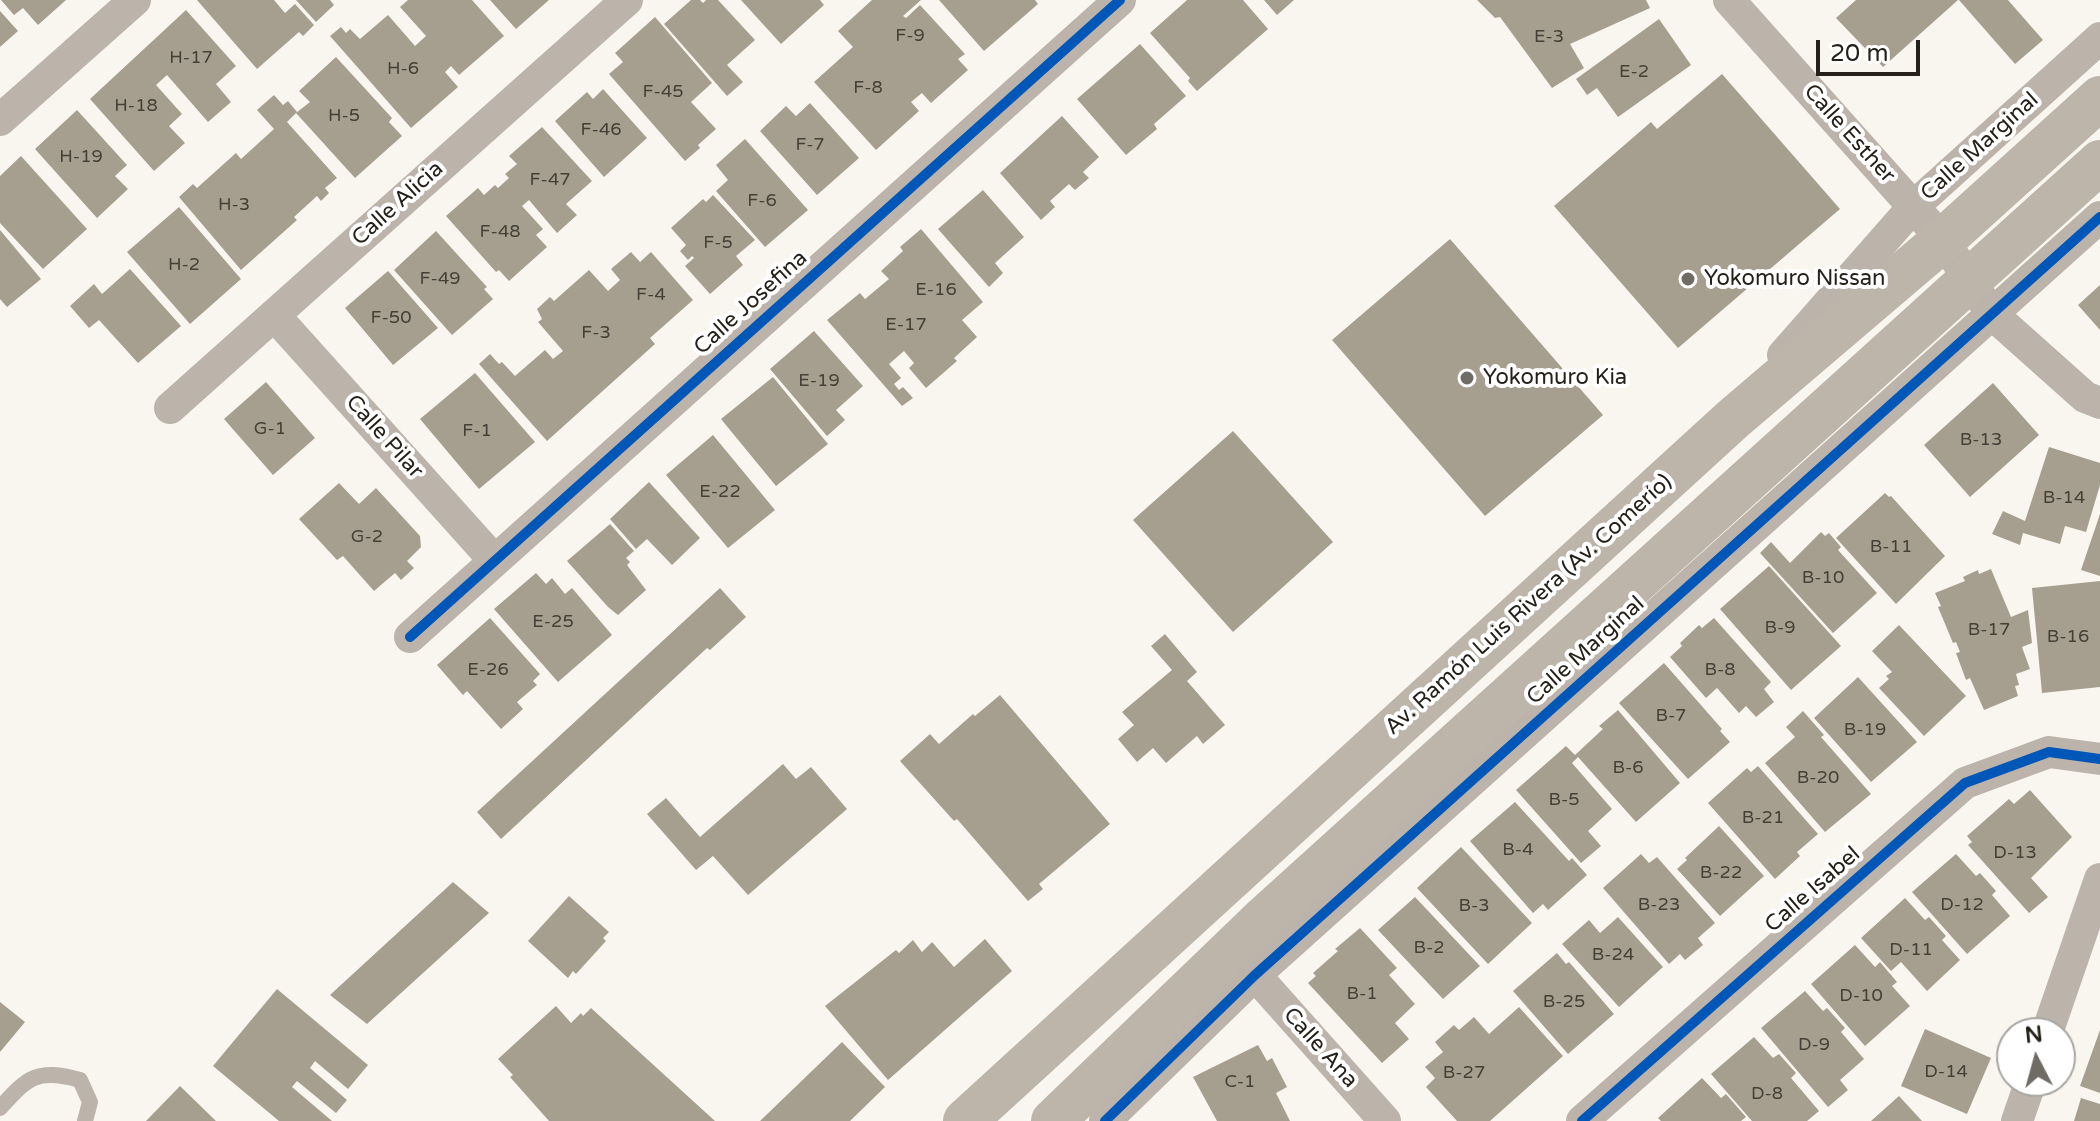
<!DOCTYPE html>
<html>
<head>
<meta charset="utf-8">
<style>
	body { margin:0 }
	#map { position:relative; width:2100px; height:1121px; overflow:hidden; background:#f9f6f0; font-family:"Varela Round",sans-serif }
	canvas { display:block }
	.north { position:absolute; left:1996px; top:1017px; width:80px; height:80px; box-sizing:border-box; background:#fff; border:2px solid #a8a6a3; border-radius:50%; rotate:354deg; font-size:22px; font-weight:700; line-height:32px; text-align:center; color:#25211a }
	.north::after { content:''; display:block; margin:auto; width:28px; height:36px; background:#6f6c65; clip-path:polygon(50% 0,100% 100%,50% 72%,0 100%) }
	.scale { position:absolute; left:1816px; top:40px; width:104px; height:36px; box-sizing:border-box; border:4px solid #25211a; border-top:0; padding-left:10px; font-size:24px; line-height:28px; white-space:nowrap; color:#25211a; -webkit-text-stroke:6px #fff; paint-order:stroke }
</style>
</head>
<body>
<div id="map">
<canvas width="2100" height="1121"></canvas>
<div class="north">N</div>
<div class="scale">20 m</div>
</div>
<script>
const context = document.querySelector('canvas').getContext('2d');
context.lineJoin = 'round';
function paint(path, color) { context.fillStyle = color; context.fill(path, 'evenodd'); }
function stroke(path, color, width, dash) { context.strokeStyle = color; context.lineWidth = width; context.lineCap = dash ? 'butt' : 'round'; context.setLineDash(dash || []); context.stroke(path); }
function write(font, color, halo, rows, align = 'center') {
  context.font = font + ' "Varela Round",sans-serif'; context.lineWidth = 8; context.setLineDash([]); context.textBaseline = 'middle'; context.strokeStyle = halo; context.fillStyle = color; for (const [text, x, y, turn = 0] of rows) {
    context.save(); context.translate(x, y); context.rotate((+turn || 0) * Math.PI / 180); context.textAlign = isNaN(turn) ? turn : align; if (halo) context.strokeText(text, 0, 0); context.fillText(text, 0, 0); context.restore();
  }
}
const building = new Path2D(`
	M1,0H66L38,25L23,8L14,15Z
	M197,0H274L285,13L295,4L314,25L303,36L299,32L257,69Z
	M296,0H330L334,5L316,22Z
	M408,0H472L504,36L459,75L451,66L445,72L458,87L411,128L330,36L341,27L346,33L350,29L360,39L388,15L415,46L426,36L400,7Z
	M490,0H549L516,29Z
	M691,0H700L703,3L706,0H718L755,40L727,65L743,82L727,96L664,24Z
	M741,0H820L824,5L781,44Z
	M872,0H921L903,16L906,18L920,5L965,54L958,59L968,70L931,103L922,93L911,102L919,111L876,150L814,82L853,47L838,31Z
	M939,0H1035L1038,4L984,51Z
	M1187,0H1243L1268,29L1197,91L1188,81L1190,78L1150,33Z
	M1264,0H1294L1277,15Z
	M1477,0H1646L1650,8L1570,44L1584,68L1552,88L1500,17L1495,18Z
	M1856,0H1958L1883,67L1836,18Z
	M1959,0H2008L2043,40L2015,64Z
	M186,10L236,66L216,84L231,102L208,122L167,75L156,85L182,114L169,126L185,143L154,171L90,99Z
	M0,11L18,31L0,47Z
	M655,17L712,83L691,102L716,129L698,145L700,148L685,161L609,74L623,62L615,53Z
	M1659,19L1691,65L1618,117L1597,88L1587,95L1576,79Z
	M1140,44L1186,96L1154,124L1157,129L1126,155L1077,99Z
	M336,57L392,118L389,122L402,136L355,178L296,113L310,102L299,91Z
	M1722,74L1840,209L1678,348L1554,206L1651,122L1657,129Z
	M603,89L647,138L604,177L555,121L587,92L593,99Z
	M274,95L283,105L288,101L297,112L287,122L337,178L325,188L329,193L321,201L317,196L294,217L297,220L241,270L179,197L193,184L197,188L236,153L241,159L274,129L257,110Z
	M810,103L859,158L817,195L760,131L786,106L796,116Z
	M77,110L127,165L115,176L128,189L97,218L35,149Z
	M1062,116L1099,157L1083,172L1089,178L1075,190L1069,184L1050,201L1055,207L1041,220L1000,173Z
	M542,127L592,181L566,204L577,215L557,233L529,200L522,206L543,229L536,235L547,247L509,281L499,270L496,272L446,216L478,188L484,195L495,185L498,188L509,178L505,174L517,164L509,156Z
	M745,139L808,210L765,247L716,191L728,180L716,165Z
	M21,156L87,229L43,269L0,223V176Z
	M983,190L1024,237L995,263L1003,273L989,287L938,229Z
	M713,195L755,240L736,256L743,265L710,294L685,266L694,258L692,256L688,260L680,251L686,245L671,228L703,199L706,202Z
	M179,207L241,279L190,324L127,252Z
	M921,229L983,302L962,320L977,337L954,358L957,361L926,388L909,368L914,363L904,351L889,364L901,378L894,384L899,390L903,387L913,398L902,406L827,320L860,293L865,299L889,279L881,271L903,251L900,247Z
	M0,230L41,279L7,307L0,299Z
	M436,231L487,287L484,289L493,299L452,335L394,270Z
	M1450,239L1603,415L1485,516L1332,340Z
	M631,252L640,262L651,252L693,300L650,338L655,344L547,441L479,364L490,354L499,364L502,362L515,376L545,350L553,359L563,351L538,322L542,319L537,309L550,297L554,301L589,270L608,291L620,280L611,269Z
	M130,269L181,326L138,363L99,320L89,328L70,306L94,284L102,294Z
	M388,271L438,328L393,365L345,308Z
	M2100,285V330L2078,305Z
	M814,331L863,386L836,410L845,420L827,436L770,369Z
	M475,373L535,442L479,489L420,419Z
	M773,377L828,444L776,486L721,419Z
	M266,382L315,438L273,475L224,419Z
	M1993,383L2039,435L1970,497L1924,445Z
	M1233,431L1333,542L1233,632L1133,520Z
	M713,435L775,510L728,548L666,475Z
	M2049,447L2100,463V485L2086,532L2065,526L2060,544L2023,533L2020,545L1992,534L2003,511L2025,521Z
	M649,482L700,538L672,565L647,539L636,549L610,519Z
	M339,483L359,504L376,488L420,536L421,547L407,561L414,568L401,580L395,573L374,591L343,556L337,560L299,519Z
	M1885,493L1889,497L1891,496L1945,556L1896,604L1836,538Z
	M2100,514V576L2081,570Z
	M610,524L634,551L626,558L630,562L627,565L646,590L618,615L608,607L567,561Z
	M1821,532L1825,536L1829,533L1841,547L1838,550L1877,593L1833,633L1760,553L1771,542L1790,563Z
	M1769,566L1841,646L1791,690L1720,609Z
	M1991,569L2011,617L2028,610L2032,643L2022,647L2030,669L2016,674L2019,685L2015,686L2018,696L1984,710L1970,678L1966,680L1956,653L1960,652L1956,642L1953,643L1938,607L1941,606L1935,593L1965,581L1963,577L1978,570L1979,574Z
	M536,573L546,584L552,578L565,594L572,588L612,635L558,682L494,609Z
	M2100,581V687L2042,693L2032,588Z
	M720,588L746,617L710,650L707,648L501,839L477,812Z
	M490,618L540,674L533,681L537,685L517,702L523,709L501,729L467,691L463,695L437,665Z
	M1714,618L1771,682L1764,689L1774,702L1756,717L1746,706L1739,713L1717,688L1706,698L1670,657L1682,646L1680,643L1699,625L1702,628Z
	M1899,625L1966,696L1924,736L1879,688L1889,679L1886,676L1892,672L1872,651Z
	M1165,634L1197,672L1187,681L1225,725L1203,744L1197,736L1166,763L1153,748L1137,762L1118,739L1134,725L1122,712L1172,670L1151,646Z
	M1664,663L1722,729L1720,731L1730,742L1688,779L1619,703Z
	M1858,677L1917,742L1871,782L1814,718Z
	M1000,695L1110,824L1039,884L1043,889L1028,901L957,819L954,821L900,761L930,734L939,744L973,714L975,716Z
	M1618,710L1680,783L1636,822L1578,757L1572,763L1612,809L1588,831L1601,846L1581,863L1516,790L1566,746L1575,755L1603,729L1599,726Z
	M1803,711L1824,735L1821,737L1871,794L1825,832L1765,763L1795,737L1786,727Z
	M783,764L796,779L811,767L847,809L748,895L713,856L696,870L647,814L666,798L700,837Z
	M1758,766L1818,834L1797,852L1800,856L1775,879L1708,803L1747,768L1751,772Z
	M2030,790L2072,837L2031,878L2048,897L2029,913L1968,845L1972,842L1967,836L2009,799L2014,804Z
	M1515,802L1569,861L1572,858L1587,875L1548,910L1543,904L1533,913L1470,841Z
	M1719,826L1764,876L1720,916L1677,869L1687,860L1685,858Z
	M1461,847L1532,923L1488,964L1417,888Z
	M1641,854L1649,863L1657,857L1715,923L1698,938L1703,945L1685,960L1680,954L1669,964L1603,888Z
	M1956,854L1976,876L1980,873L1996,891L1992,895L2010,916L1967,954L1912,892Z
	M453,882L489,913L367,1024L330,995Z
	M569,896L609,932L603,938L606,941L576,974L573,971L568,978L528,941Z
	M1415,897L1480,966L1443,999L1378,930Z
	M1905,898L1925,920L1929,917L1946,936L1942,940L1960,960L1927,991L1901,962L1891,971L1861,938Z
	M1618,917L1663,967L1619,1007L1562,944L1589,920L1600,933Z
	M1360,928L1397,968L1389,975L1415,1004L1395,1023L1409,1039L1382,1063L1308,983L1316,976L1313,973L1338,951L1335,949Z
	M985,939L1012,971L888,1080L825,1006L896,950L899,953L913,940L922,952L932,942L954,967Z
	M1855,945L1875,967L1880,962L1897,982L1892,986L1910,1006L1865,1046L1811,984Z
	M1557,953L1566,964L1569,962L1614,1014L1568,1054L1513,991Z
	M277,989L368,1065L348,1089L315,1061L310,1068L347,1100L336,1113L297,1081L292,1087L332,1121H279L213,1066Z
	M1805,991L1823,1011L1827,1008L1845,1028L1841,1032L1864,1059L1840,1080L1848,1090L1828,1107L1761,1028Z
	M0,1002L25,1022L0,1052Z
	M556,1006L571,1023L581,1013L583,1016L591,1008L715,1121H549L510,1077L513,1075L498,1059Z
	M1519,1007L1563,1056L1490,1121H1457L1426,1087L1435,1078L1425,1067L1443,1052L1435,1042L1454,1025L1459,1030L1474,1017L1489,1034Z
	M1925,1029L1991,1058L1967,1114L1901,1086Z
	M2100,1030V1093L2080,1086Z
	M1754,1037L1773,1058L1779,1054L1796,1073L1791,1078L1819,1111L1807,1121H1752L1711,1074Z
	M842,1042L885,1087L850,1121H760Z
	M1258,1045L1267,1061L1272,1058L1287,1087L1276,1093L1290,1121H1217L1193,1077Z
	M1702,1078L1721,1098L1726,1094L1746,1117L1741,1121H1661L1658,1118Z
	M180,1086L216,1121H146Z
	M1899,1096L1922,1121H1871Z
	M2081,1098L2100,1104V1121H2074Z`);
const lane = new Path2D(`
	M0,1108C28,1077 37,1068 80,1080L90,1102L85,1121`);
const street = new Path2D(`
	M1729,0L1943,240L1992,314L2085,397L2100,403
	M0,120L135,0
	M274,315L494,560
	M1783,355L1914,206L2100,38
	M170,408L627,0
	M410,637L1120,0
	M1255,975L1385,1121
	M2047,1033L2100,879
	M1105,1121L1255,975L2100,217
	M1582,1121L1965,783L2049,752L2100,759
	M2017,1121L2031,1081`);
const primary = new Path2D(`
	M965,1121L1733,419L1943,240L2100,98
	M1053,1121L1264,918L2100,162`);
const cycleway = new Path2D(`
	M410,637L1120,0
	M1105,1121L1255,975L2100,217
	M1582,1121L1965,783L2049,752L2100,759`);
const markers = [
	[1688,279,8,"#6f6c65"],
	[1467,378,8,"#6f6c65"]
];
const numberNames = [
	["F-9",910,36],
	["E-3",1549,37],
	["H-17",191,58],
	["H-6",403,69],
	["E-2",1634,72],
	["F-8",868,88],
	["F-45",663,92],
	["H-18",136,106],
	["H-5",344,116],
	["F-46",601,130],
	["F-7",810,145],
	["H-19",81,157],
	["F-47",550,180],
	["F-6",762,201],
	["H-3",234,205],
	["F-48",500,232],
	["F-5",718,243],
	["H-2",184,265],
	["F-49",440,279],
	["E-16",936,290],
	["F-4",651,295],
	["F-50",391,318],
	["E-17",906,325],
	["F-3",596,333],
	["E-19",819,381],
	["G-1",270,429],
	["F-1",477,431],
	["B-13",1981,440],
	["E-22",720,492],
	["B-14",2064,498],
	["G-2",367,537],
	["B-11",1891,547],
	["B-10",1823,578],
	["E-25",553,622],
	["B-9",1780,628],
	["B-17",1989,630],
	["B-16",2068,637],
	["E-26",488,670],
	["B-8",1720,670],
	["B-7",1671,716],
	["B-19",1865,730],
	["B-6",1628,768],
	["B-20",1818,778],
	["B-5",1564,800],
	["B-21",1763,818],
	["B-4",1518,850],
	["D-13",2015,853],
	["B-22",1721,873],
	["B-23",1659,905],
	["D-12",1962,905],
	["B-3",1474,906],
	["B-2",1429,948],
	["D-11",1911,950],
	["B-24",1613,955],
	["B-1",1362,994],
	["D-10",1861,996],
	["B-25",1564,1002],
	["D-9",1814,1045],
	["D-14",1946,1072],
	["B-27",1464,1073],
	["C-1",1240,1082],
	["D-8",1767,1094]
];
const streetNames = [
	["Calle Esther",1849,134,48],
	["Calle Marginal",1980,147,-42],
	["Calle Alicia",398,204,-42],
	["Calle Josefina",751,303,-42],
	["Calle Pilar",384,437,48],
	["Av. Ramón Luis Rivera (Av. Comerío)",1529,605,-42],
	["Calle Marginal",1586,651,-42],
	["Calle Isabel",1813,890,-41],
	["Calle Ana",1320,1048,48]
];
const poiNames = [
	["Yokomuro Nissan",1704,279],
	["Yokomuro Kia",1483,378]
];
paint(building, '#a69f8f');
stroke(lane, '#bcb4ab', 16);
stroke(street, '#bcb4ab', 32);
stroke(primary, '#bdb5aa', 44);
stroke(cycleway, '#0057b8', 10);
for (const [x, y, r, color] of markers) { const dot = new Path2D(); dot.arc(x, y, r, 0, 2 * Math.PI); context.fillStyle = color; context.fill(dot); stroke(dot, '#fff', 3); }
write('18px', '#454037', null, numberNames);
write('22px', '#25211a', '#fff', streetNames);
write('22px', '#25211a', '#fff', poiNames, 'left');
</script>
</body>
</html>
